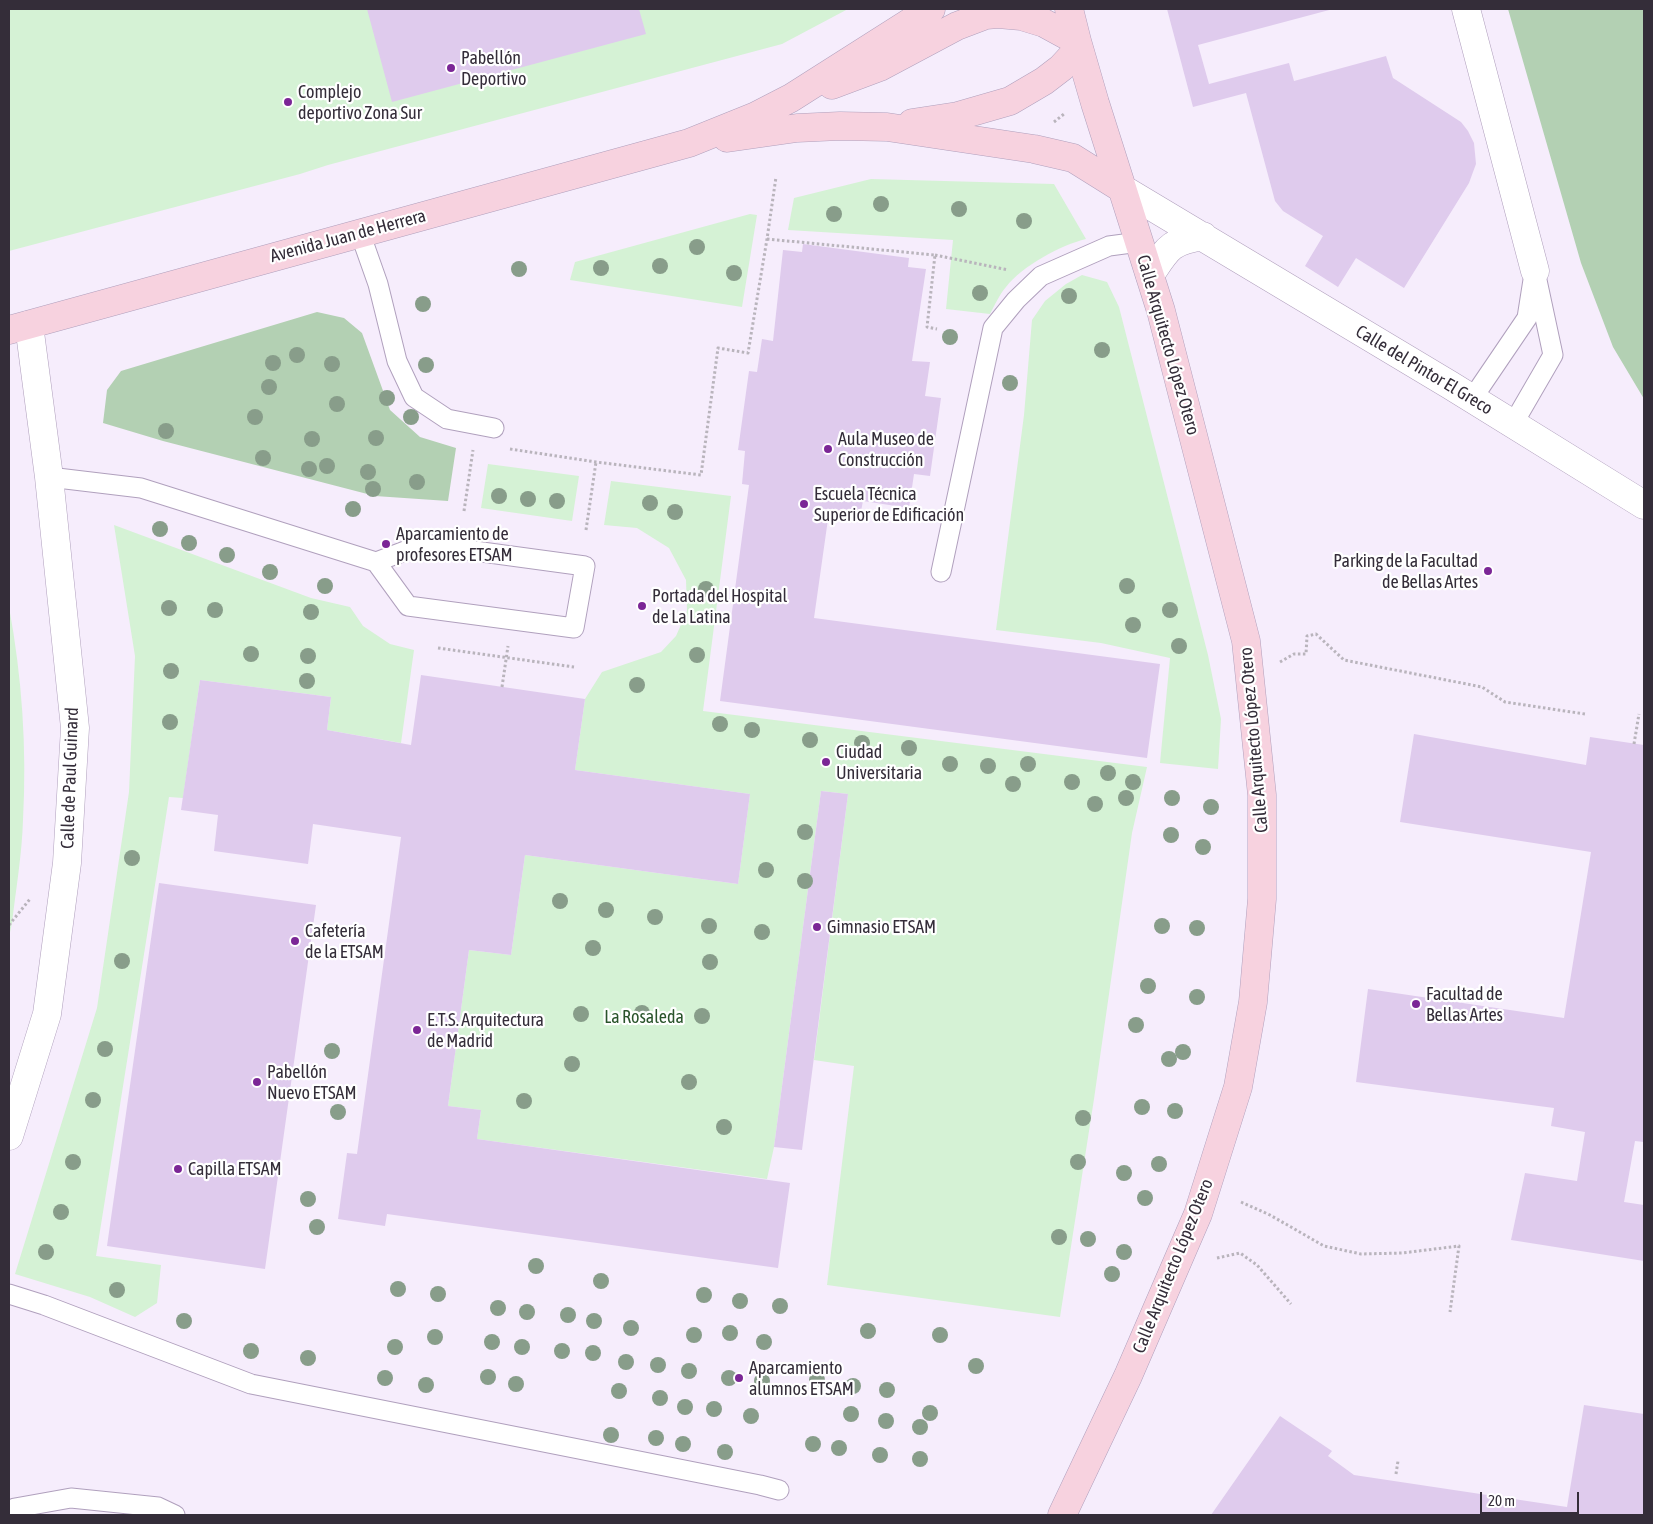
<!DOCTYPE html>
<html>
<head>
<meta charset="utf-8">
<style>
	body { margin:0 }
	#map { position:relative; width:1653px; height:1524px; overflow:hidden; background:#fbf7fd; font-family:"Asap Condensed",sans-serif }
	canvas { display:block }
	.frame { position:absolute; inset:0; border:10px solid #342d39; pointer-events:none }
	.scale { position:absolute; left:1480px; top:1492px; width:99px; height:22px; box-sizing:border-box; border:2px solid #342d39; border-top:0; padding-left:6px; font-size:15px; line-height:18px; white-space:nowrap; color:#342d39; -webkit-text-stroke:4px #fff; paint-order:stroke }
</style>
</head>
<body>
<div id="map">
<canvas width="1653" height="1524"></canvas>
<div class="frame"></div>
<div class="scale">20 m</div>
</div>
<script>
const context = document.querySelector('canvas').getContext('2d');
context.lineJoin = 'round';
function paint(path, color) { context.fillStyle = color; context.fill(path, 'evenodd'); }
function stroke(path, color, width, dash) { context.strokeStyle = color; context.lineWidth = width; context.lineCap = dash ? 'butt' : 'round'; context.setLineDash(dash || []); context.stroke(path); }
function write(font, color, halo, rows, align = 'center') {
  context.font = font + ' "Asap Condensed",sans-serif'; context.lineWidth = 4.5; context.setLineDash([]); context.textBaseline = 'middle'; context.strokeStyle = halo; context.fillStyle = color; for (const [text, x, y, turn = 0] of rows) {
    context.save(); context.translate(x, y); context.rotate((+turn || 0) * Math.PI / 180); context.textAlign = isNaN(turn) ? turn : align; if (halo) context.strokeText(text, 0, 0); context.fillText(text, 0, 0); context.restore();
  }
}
const built = new Path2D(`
	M9,9H1644V1515H9Z`);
const green = new Path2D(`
	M9,9H848L782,44L328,165L300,174L9,251Z
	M871,179L1054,184L1086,239C1061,245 1022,266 1006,287C999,295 995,305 990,314L946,309L953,240L788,230L794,198Z
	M750,214L757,215L742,307L570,280L575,262Z
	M1082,275L1107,282L1119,307L1208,655L1221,719L1218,769L1160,763L1170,658L1101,643L996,630L1024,415L1032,320L1045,301L1066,284Z
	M488,464L579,476L572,521L481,508Z
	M611,481L731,496L703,711L1147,767L1132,833L1094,1099L1060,1317L827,1285L854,1066L814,1060L848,794L821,791L774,1147L767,1179L477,1139L481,1110L448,1106L469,950L511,955L525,855L738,884L750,794L575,770L585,699L602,672L661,652L676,636L687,611L686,580L669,548L637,528L604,525Z
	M114,525L311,598L350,607L363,626L390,644L414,650L401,743L327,730L331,697L200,680L183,798L169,797L96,1256L161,1265L157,1303L135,1317L90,1297L15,1274L97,1008L129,792L135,656Z
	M9,607C22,677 27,748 23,820C22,854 16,889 12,923L9,937Z`);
const forest = new Path2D(`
	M1508,9H1644V399L1613,347L1581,263Z
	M317,312L344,318L362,333L390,410L420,437L456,448L448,501L375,496L163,441L103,423L107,390L121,371Z`);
const building = new Path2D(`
	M367,9H639L646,34L392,102Z
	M1167,9H1333L1198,45L1209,84L1289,63L1294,81L1386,56L1393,78L1461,122L1468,131L1474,143L1476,164L1473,172L1469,183L1404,288L1356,258L1338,287L1305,266L1323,236L1283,211L1275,201L1246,93L1193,107Z
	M803,244L909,258L908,267L926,269L912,361L930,362L925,396L941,398L930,476L914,474L909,508L863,501L860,516L829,512L814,618L1160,664L1147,758L720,701L749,485L742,484L745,451L738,450L749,371L757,372L762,339L773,341L783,250L802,252Z
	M421,675L585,699L575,770L750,794L738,884L525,855L511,955L469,950L448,1106L481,1110L477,1139L790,1183L778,1268L387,1214L385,1226L338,1219L347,1153L357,1154L401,837L313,824L308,864L214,851L218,815L181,810L200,680L331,697L327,730L411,745Z
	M1414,734L1586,765L1590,737L1644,745V1142L1635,1141L1624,1202L1644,1205V1261L1511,1240L1525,1173L1577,1181L1585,1132L1551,1126L1554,1108L1356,1082L1368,989L1564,1018L1591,852L1400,822Z
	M821,791L848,794L802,1150L774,1147Z
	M159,883L316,905L265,1269L107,1246Z
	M1584,1405L1644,1414V1515H1211L1280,1416L1332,1451L1328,1456L1354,1475L1567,1507Z`);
const path = new Path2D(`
	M1054,122L1064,114
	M767,239L935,255L927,327L937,329
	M935,255L1008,270
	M510,449L596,462L701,475L718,348L748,353L767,239L776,177
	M464,511L473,450
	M586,530L596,462
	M438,648L574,667
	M1280,662L1294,654H1306L1307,636L1316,634L1344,660L1482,687L1505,702L1585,714
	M502,687L508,646
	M1634,744L1639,714
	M9,925L30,899
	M1241,1202L1270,1215L1324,1246L1361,1254L1402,1253L1459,1246L1450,1312
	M1217,1258L1240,1253L1257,1265L1291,1304
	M1396,1474L1398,1461`);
const lane = new Path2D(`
	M360,233L378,284L397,361L414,397L447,419L494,428
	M1472,399L1527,318L1533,280
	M1513,424L1553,355L1535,271
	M49,477L141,488L376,562L408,606L574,628L585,566L423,544L376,562
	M941,572L993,328L1016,300L1041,276L1109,246L1139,242
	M9,1294L44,1305L251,1384L760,1485L779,1490
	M9,1511L15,1508L71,1498L158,1507L175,1515`);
const street = new Path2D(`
	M1466,9L1535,271
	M1121,188L1450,385L1644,505
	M1150,275C1168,248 1169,242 1203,236
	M9,1136L47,1014L67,863L75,728L49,477L29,325`);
const secondary = new Path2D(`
	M832,85L880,67L957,26L986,15L998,14L1021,16L1044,23L1077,41
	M912,123L958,116L1010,101L1044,81L1061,68L1073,55L1077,41
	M727,138L797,128L840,126L887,127L1034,149L1073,158L1121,188
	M9,330L689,143L756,116L791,98L931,9
	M1062,1515L1128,1376L1198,1214L1238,1087L1253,1002L1262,899V795L1246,641L1161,311L1095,103L1077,41L1069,9`);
const trees = [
	[881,204],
	[959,209],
	[834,214],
	[1024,221],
	[697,247],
	[660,266],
	[601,268],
	[519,269],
	[734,273],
	[980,293],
	[1069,296],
	[423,304],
	[950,337],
	[1102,350],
	[297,355],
	[273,363],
	[332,364],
	[426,365],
	[1010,383],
	[269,387],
	[387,398],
	[337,404],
	[255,417],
	[411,417],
	[166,431],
	[376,438],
	[312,439],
	[263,458],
	[327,466],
	[309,469],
	[368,472],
	[417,482],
	[373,489],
	[499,496],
	[528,499],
	[557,501],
	[650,503],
	[353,509],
	[675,512],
	[160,529],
	[189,543],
	[227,555],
	[270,572],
	[325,586],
	[1127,586],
	[706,589],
	[169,608],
	[215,610],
	[1170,610],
	[311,612],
	[1133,625],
	[1179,646],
	[251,654],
	[697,655],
	[308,656],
	[171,671],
	[307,681],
	[637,685],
	[170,722],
	[720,724],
	[752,730],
	[810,740],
	[862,743],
	[909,748],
	[950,764],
	[1028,764],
	[988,766],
	[1108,773],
	[1072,782],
	[1133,782],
	[1013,784],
	[1126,798],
	[1172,798],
	[1095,804],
	[1211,807],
	[805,832],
	[1171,835],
	[1203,847],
	[132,858],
	[766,870],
	[805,881],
	[560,901],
	[606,910],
	[655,917],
	[709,926],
	[1162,926],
	[1197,928],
	[762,932],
	[593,948],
	[122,961],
	[710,962],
	[1148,986],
	[1197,997],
	[642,1013],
	[581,1014],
	[702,1016],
	[1136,1025],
	[105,1049],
	[332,1051],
	[1183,1052],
	[1169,1059],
	[572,1064],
	[689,1082],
	[93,1100],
	[524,1101],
	[1142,1107],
	[1175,1111],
	[338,1112],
	[1083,1118],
	[724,1127],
	[73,1162],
	[1078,1162],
	[1159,1164],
	[1124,1173],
	[1145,1198],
	[308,1199],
	[61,1212],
	[317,1227],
	[1059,1237],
	[1088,1239],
	[46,1252],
	[1124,1252],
	[536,1266],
	[1112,1274],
	[601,1281],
	[398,1289],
	[117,1290],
	[438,1294],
	[704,1295],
	[740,1301],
	[780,1306],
	[498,1308],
	[527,1312],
	[568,1315],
	[184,1321],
	[594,1321],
	[631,1328],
	[868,1331],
	[730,1333],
	[694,1335],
	[940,1335],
	[435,1337],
	[492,1342],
	[764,1342],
	[395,1347],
	[522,1347],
	[251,1351],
	[562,1351],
	[593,1353],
	[308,1358],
	[626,1362],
	[658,1365],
	[976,1366],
	[689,1371],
	[488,1377],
	[385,1378],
	[729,1378],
	[817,1380],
	[762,1381],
	[516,1384],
	[426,1385],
	[853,1386],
	[887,1390],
	[619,1391],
	[660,1398],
	[685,1407],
	[714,1409],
	[930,1413],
	[851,1414],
	[751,1416],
	[886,1421],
	[920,1427],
	[611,1435],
	[656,1438],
	[683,1444],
	[813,1444],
	[839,1448],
	[725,1452],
	[880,1455],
	[920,1459]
];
const markers = [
	[451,68,5,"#7b2696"],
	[288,102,5,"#7b2696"],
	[828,449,5,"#7b2696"],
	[804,504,5,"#7b2696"],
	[386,544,5,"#7b2696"],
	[1488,571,5,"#7b2696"],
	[642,606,5,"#7b2696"],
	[826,762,5,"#7b2696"],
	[817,927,5,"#7b2696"],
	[295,941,5,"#7b2696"],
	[1416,1004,5,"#7b2696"],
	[417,1030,5,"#7b2696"],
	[257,1082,5,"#7b2696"],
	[178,1169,5,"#7b2696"],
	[739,1378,5,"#7b2696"]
];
const poiNames = [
	["Pabellón",461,58],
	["Deportivo",461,79],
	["Complejo",298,92],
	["deportivo Zona Sur",298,113],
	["Aula Museo de",838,439],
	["Construcción",838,460],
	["Escuela Técnica",814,494],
	["Superior de Edificación",814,515],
	["Aparcamiento de",396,534],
	["profesores ETSAM",396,555],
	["Parking de la Facultad",1478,561,"right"],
	["de Bellas Artes",1478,582,"right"],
	["Portada del Hospital",652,596],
	["de La Latina",652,617],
	["Ciudad",836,752],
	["Universitaria",836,773],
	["Gimnasio ETSAM",827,927],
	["Cafetería",305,931],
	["de la ETSAM",305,952],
	["Facultad de",1426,994],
	["Bellas Artes",1426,1015],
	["E.T.S. Arquitectura",427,1020],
	["de Madrid",427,1041],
	["Pabellón",267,1072],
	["Nuevo ETSAM",267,1093],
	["Capilla ETSAM",188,1169],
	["Aparcamiento",749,1368],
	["alumnos ETSAM",749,1389]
];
const streetNames = [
	["Avenida Juan de Herrera",348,236,-15],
	["Calle Arquitecto López Otero",1168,345,74],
	["Calle del Pintor El Greco",1424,370,31],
	["Calle Arquitecto López Otero",1254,740,-95],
	["Calle de Paul Guinard",70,778,-88],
	["Calle Arquitecto López Otero",1173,1266,-68]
];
const parkNames = [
	["La Rosaleda",644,1017]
];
paint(built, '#f6edfc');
paint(green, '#d5f2d5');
paint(forest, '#b3d0b3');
paint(building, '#dfcbed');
stroke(lane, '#b0a0bd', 21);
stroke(street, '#b0a0bd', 29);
stroke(secondary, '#b0a0bd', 29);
stroke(path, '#b9b4bc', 3, [2.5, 2.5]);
stroke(lane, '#fff', 19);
stroke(street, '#fff', 28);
stroke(secondary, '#f7d2df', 28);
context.fillStyle = '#889d8a';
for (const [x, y] of trees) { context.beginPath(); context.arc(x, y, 8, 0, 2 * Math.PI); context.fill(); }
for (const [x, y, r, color] of markers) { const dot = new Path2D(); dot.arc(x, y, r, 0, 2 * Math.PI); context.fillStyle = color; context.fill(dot); stroke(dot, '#fff', 2); }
write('18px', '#342d39', '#fff', poiNames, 'left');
write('18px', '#342d39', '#fff', streetNames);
write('18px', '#2a542b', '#fff', parkNames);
</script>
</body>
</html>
